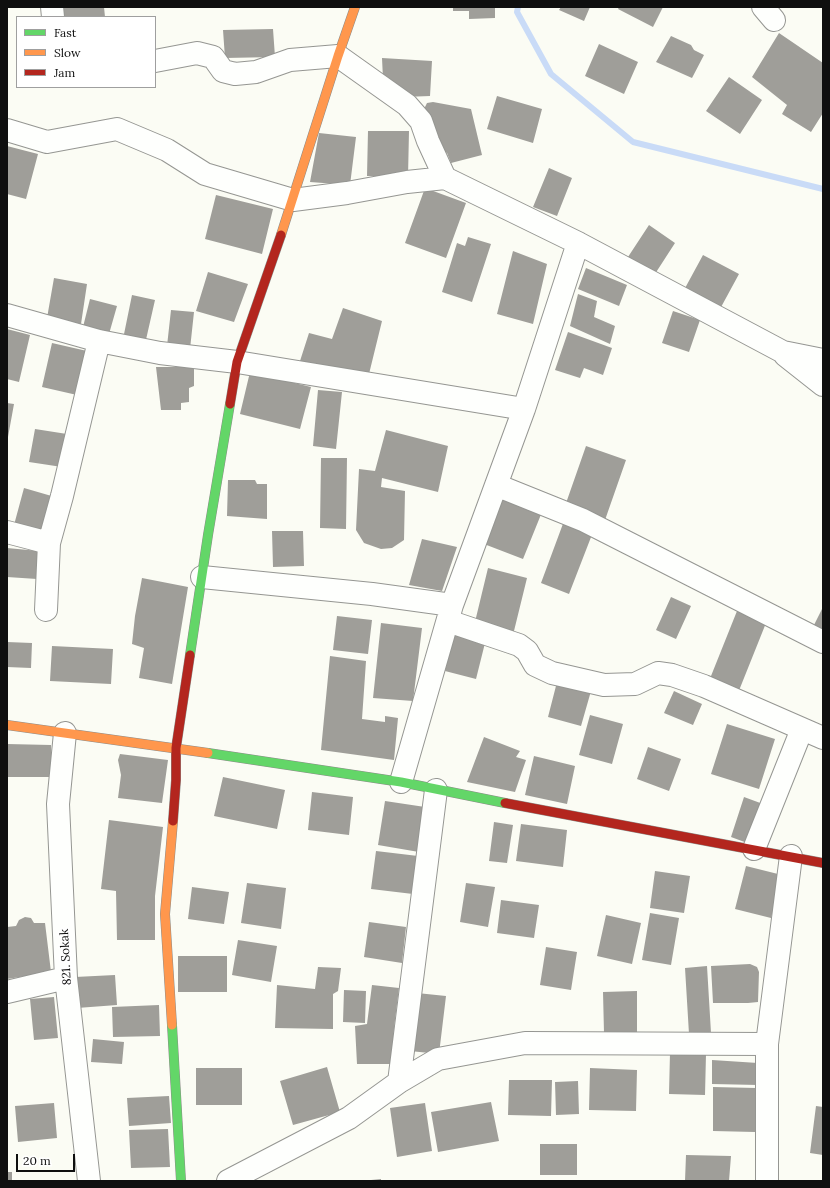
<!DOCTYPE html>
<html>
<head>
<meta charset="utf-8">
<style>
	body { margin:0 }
	#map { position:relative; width:830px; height:1188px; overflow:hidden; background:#fbfcf4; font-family:Lora,serif }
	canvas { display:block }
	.frame { position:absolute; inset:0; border:8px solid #0f0f0f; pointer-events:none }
	.legend { position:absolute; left:16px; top:16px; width:140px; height:72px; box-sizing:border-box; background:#fff; border:1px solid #9f9f9f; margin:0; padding:5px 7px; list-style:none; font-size:12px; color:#0f0f0f }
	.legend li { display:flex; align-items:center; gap:8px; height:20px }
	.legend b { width:20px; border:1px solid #9f9f9f }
	.scale { position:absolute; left:16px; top:1154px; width:59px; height:18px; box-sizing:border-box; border:2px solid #0f0f0f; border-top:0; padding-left:5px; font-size:12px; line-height:14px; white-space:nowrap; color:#0f0f0f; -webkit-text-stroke:3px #fff; paint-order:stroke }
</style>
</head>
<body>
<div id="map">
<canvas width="830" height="1188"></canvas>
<div class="frame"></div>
<ul class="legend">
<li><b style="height:5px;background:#63d668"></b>Fast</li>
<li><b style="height:5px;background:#ff974d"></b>Slow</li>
<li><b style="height:5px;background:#b3261e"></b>Jam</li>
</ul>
<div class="scale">20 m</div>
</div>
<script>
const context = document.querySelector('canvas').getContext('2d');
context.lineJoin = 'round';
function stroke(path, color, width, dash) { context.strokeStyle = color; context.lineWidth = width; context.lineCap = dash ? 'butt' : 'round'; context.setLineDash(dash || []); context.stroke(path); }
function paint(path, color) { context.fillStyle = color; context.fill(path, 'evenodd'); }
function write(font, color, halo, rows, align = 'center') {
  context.font = font + ' Lora,serif'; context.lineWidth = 4; context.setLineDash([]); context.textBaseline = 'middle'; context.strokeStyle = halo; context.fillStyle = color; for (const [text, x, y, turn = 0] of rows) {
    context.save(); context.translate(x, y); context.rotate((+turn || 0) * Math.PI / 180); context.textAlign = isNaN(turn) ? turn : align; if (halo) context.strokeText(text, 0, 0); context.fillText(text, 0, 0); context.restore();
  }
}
const stream = new Path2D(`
	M518,7L517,12L551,74L633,142L823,189`);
const building = new Path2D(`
	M62,7H104L105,17H63Z
	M453,7H495V18L469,19V11H453Z
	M561,7H590L584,21L559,10Z
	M619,7H663L653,27L618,9Z
	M273,29L275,57L225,58L223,30Z
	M779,33L823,63V113L811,132L782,114L787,105L752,77Z
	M671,36L691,45L694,50L704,55L692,78L656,62Z
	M599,44L638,62L624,94L585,76Z
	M382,58L432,61L430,96L404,97L383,79Z
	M729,77L762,100L740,134L706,111Z
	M497,96L542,109L533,143L487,129Z
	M433,102L471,109L482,155L451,163L447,153L441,150L424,109L427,103Z
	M368,131H409L408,177L367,176Z
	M319,133L356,137L350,185L310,182Z
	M7,146L38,154L26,199L7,194Z
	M549,168L572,178L557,216L533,207Z
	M425,188L466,203L446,258L405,243Z
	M216,195L273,209L262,254L205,239Z
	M649,225L675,243L653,277L626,260Z
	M468,237L491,244L472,302L442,292L457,243L465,246Z
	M513,251L547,264L533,324L497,314Z
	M703,255L739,274L720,309L684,290Z
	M586,268L627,285L619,306L578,289Z
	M208,272L248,284L234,322L196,311Z
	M54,278L87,284L81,324L47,318Z
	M578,294L597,301L594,317L615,326L610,344L570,326Z
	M132,295L155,300L145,344L123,339Z
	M90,299L117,306L109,334L83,327Z
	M343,308L382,321L369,374L300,361L309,333L332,339Z
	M171,310L194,312L190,349L167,346Z
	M673,311L700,320L689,352L662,343Z
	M7,329L30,335L19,382L7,379Z
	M568,332L612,348L603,375L584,368L580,378L555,370Z
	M52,343L87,351L77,395L42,387Z
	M156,367H194V386L189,388V402L181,403V410H161Z
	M250,372L311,387L300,429L240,414Z
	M318,390L342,392L336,449L313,446Z
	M7,403L14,404L8,437H7Z
	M35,429L67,434L62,467L29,462Z
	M386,430L448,446L438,492L382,478L381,487L405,491L404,540L392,548L381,549L364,543L356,530L359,469L375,471Z
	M586,446L626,460L605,520L565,506Z
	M321,458H347L346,529L320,528Z
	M228,480H255L257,484H267V519L227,516Z
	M24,488L55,497L46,533L14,525Z
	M503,497L542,512L523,559L484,544Z
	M564,521L593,532L569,594L541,583Z
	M272,531H303L304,566L273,567Z
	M422,539L457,547L442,591L409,585Z
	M7,548L39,551L37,579L7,577Z
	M488,568L527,578L513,635L474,626Z
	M142,578L188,587L172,684L139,678L144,648L132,644L135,616Z
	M671,597L691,606L676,639L656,630Z
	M823,607V635L812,629Z
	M737,611L766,623L738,693L709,681Z
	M337,616L372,620L368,654L333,650Z
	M381,623L422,628L413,701L373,698Z
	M455,631L486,639L476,679L445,671Z
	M7,642L32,643L31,668L7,667Z
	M52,646L113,649L111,684L50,681Z
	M330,656L366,661L362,719L385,722V716L398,718L394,760L321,750Z
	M557,682L591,691L581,726L548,717Z
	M674,691L702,704L693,725L664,713Z
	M590,715L623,724L612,764L579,755Z
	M727,724L775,739L759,789L711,774Z
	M484,737L520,751L516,757L526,760L515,792L467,782Z
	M7,744L51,745L52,777H7Z
	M648,747L681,759L669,791L637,779Z
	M120,754L168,760L162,803L118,798L121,775L118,760Z
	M534,756L575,766L567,804L525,795Z
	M223,777L285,790L277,829L214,816Z
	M312,792L353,797L349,835L308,830Z
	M744,797L763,804L750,844L731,837Z
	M385,801L425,807L419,852L378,845Z
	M109,820L163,827L155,896V940H117L116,891L101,889Z
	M494,822L513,825L507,863L489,861Z
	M521,824L567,830L563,867L516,861Z
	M376,851L418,856L413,894L371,889Z
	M746,866L782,875L771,918L735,909Z
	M655,871L690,876L684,913L650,908Z
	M247,883L286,888L281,929L241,923Z
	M466,883L495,887L488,927L460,922Z
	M192,887L229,892L224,924L188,919Z
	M501,900L539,905L534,938L497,933Z
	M650,913L679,918L671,965L642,960Z
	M606,915L641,923L632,964L597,956Z
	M25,917L31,918L34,923H45L51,972L7,979V927L16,926L19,920Z
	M369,922L406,927L402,963L364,957Z
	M238,940L277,946L271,982L232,975Z
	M546,947L577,952L571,990L540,985Z
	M178,956H227V992H178Z
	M750,964L757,967L759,972L758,1002L748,1003H713L711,966Z
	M707,966L711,1033L689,1034L685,968Z
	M318,967L341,968L338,991L333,994V1029L275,1028L277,985L315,989Z
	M115,975L117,1005L77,1008L75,977Z
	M372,985L399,988L394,1028L392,1064H357L355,1026L367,1024Z
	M344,990L366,991L365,1023L343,1022Z
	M637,991V1033H604L603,992Z
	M417,993L446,996L439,1054L410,1051Z
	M54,997L58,1038L34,1040L30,999Z
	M159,1005L160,1036L113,1037L112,1007Z
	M93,1039L124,1042L122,1064L91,1062Z
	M670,1053L706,1054L705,1095L669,1094Z
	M712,1060L758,1063V1085L712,1084Z
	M327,1067L340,1112L293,1125L280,1081Z
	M196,1068H242V1105H196Z
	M590,1068L637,1070L636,1111L589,1110Z
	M509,1080H552L551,1116L508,1115Z
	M578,1081L579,1114L556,1115L555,1082Z
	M713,1087L756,1088L755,1132L713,1131Z
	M169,1096L171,1123L129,1126L127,1098Z
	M491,1102L499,1141L438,1152L431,1112Z
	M54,1103L57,1138L18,1142L15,1106Z
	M425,1103L432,1151L397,1157L390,1108Z
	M816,1106L823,1107V1155L810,1153Z
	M168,1129L170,1167L131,1168L129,1130Z
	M540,1144H577V1175H540Z
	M686,1155L731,1156L729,1181H685Z
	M7,1172H12V1181H7Z
	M381,1179V1181H371V1180Z`);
const street = new Path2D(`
	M52,7L53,17
	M763,7L774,20
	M155,61L197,53L213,57L223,71L235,74L256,72L290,60L338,56L407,105L421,121L428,141L445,178L578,243L783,352L823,360
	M7,130L47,142L117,129L167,150L205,174L293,200L347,193L407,182L445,178
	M7,315L99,341L160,353L237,362L524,409
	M785,355L823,385
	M496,485L583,520L823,642
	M7,532L49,543
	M202,577L372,594L452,605
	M46,610L49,543L62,496L99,341
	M448,621L519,645L527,651L535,665L552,673L604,685L635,684L658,673L672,675L704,686L823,738
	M65,733L58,804L66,978L89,1181
	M401,782L452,605L524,409L578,243
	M754,849L802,729
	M7,992L66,978
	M399,1082L436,790
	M228,1181L349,1118L399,1082L438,1059L525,1043L767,1044
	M767,1181V1044L791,856`);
const fast = new Path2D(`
	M190,655L208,535L230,404
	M208,753L401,782L505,803
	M172,1025L181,1181`);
const slow = new Path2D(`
	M281,235L338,56L355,7
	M7,725L208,753
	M172,1025L165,914L173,821`);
const jam = new Path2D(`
	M230,404L237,362L281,235
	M505,803L823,863
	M173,821L176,780V748L190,655`);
const streetNames = [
	["821. Sokak",66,957,-93]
];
stroke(stream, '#c9dbf7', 6);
paint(building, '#9f9e99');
stroke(street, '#959692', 24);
stroke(fast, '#8c8c89', 10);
stroke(slow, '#8c8c89', 10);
stroke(jam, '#8c8c89', 10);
stroke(street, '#fefffd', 22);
stroke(fast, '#63d668', 9);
stroke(slow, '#ff974d', 9);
stroke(jam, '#b3261e', 9);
write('12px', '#0f0f0f', '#fff', streetNames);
</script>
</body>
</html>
